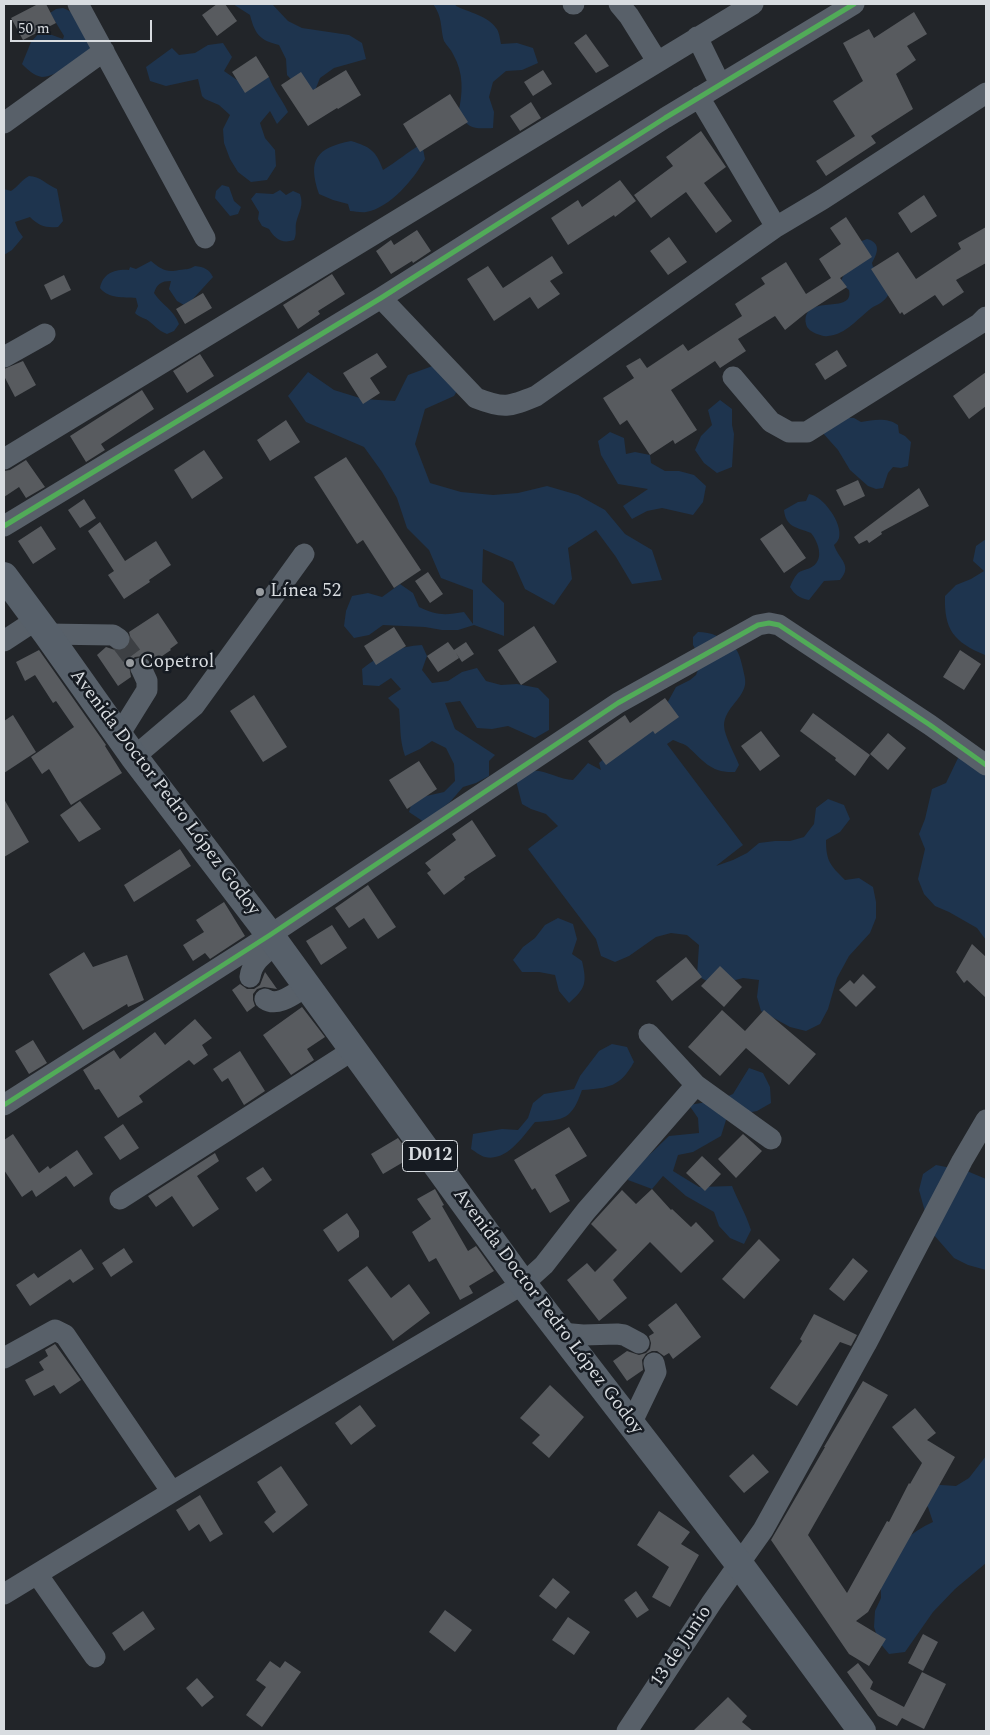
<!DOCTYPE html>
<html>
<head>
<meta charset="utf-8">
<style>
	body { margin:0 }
	#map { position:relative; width:990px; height:1735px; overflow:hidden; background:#222529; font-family:Spectral,serif }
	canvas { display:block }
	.frame { position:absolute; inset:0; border:5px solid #d8dce0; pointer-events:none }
	.scale { position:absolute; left:10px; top:20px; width:142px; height:22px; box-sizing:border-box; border:2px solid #d8dce0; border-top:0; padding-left:6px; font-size:15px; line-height:18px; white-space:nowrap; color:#d8dce0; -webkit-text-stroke:4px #161b22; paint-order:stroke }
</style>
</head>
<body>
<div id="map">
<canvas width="990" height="1735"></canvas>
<div class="frame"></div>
<div class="scale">50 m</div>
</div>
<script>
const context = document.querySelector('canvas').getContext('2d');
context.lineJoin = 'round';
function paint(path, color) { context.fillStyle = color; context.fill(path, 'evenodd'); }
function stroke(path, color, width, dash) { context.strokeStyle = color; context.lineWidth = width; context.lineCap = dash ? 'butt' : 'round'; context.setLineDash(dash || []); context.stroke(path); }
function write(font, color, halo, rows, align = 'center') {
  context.font = font + ' Spectral,serif'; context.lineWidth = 5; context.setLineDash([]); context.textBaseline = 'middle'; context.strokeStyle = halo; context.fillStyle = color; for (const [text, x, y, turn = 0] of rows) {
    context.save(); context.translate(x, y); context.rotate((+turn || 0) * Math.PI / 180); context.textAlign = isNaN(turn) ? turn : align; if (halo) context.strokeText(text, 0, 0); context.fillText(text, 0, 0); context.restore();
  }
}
const green = new Path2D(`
	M233,4H272L288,21L302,28L349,35L362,43L366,59L334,68L320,78L314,93L298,87L287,75L286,59L279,45C259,40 255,34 250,15Z
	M433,4H455L456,6C468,12 488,16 496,28C499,31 500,39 501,44L517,43L533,48L538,63L522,70L506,71L493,82L489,97L494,112L493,128C473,129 470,129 458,114C463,93 464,73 453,54C451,49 446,45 444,41C440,27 443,18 433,4Z
	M63,8C83,16 85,32 91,51C80,59 56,77 42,77C34,76 27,69 22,64L31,42L41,31L63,39L64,36L50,13L56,9Z
	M223,43L232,57L224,71L237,80L269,77C273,89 282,99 288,112L277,124L270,111L260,123L265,138L275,150L276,166L267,180L251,182L238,172L230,159L224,143L223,129L230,115L219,105L205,99L202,96L198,79L166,86L150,81L146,67L172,48L179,55L195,53L208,45Z
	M351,141C371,147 376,151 383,170C397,162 408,151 422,144L425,159C414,179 390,208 366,212C361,213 355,211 350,211L348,204L333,200L319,194C307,159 317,148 351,141Z
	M29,176C40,176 47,185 57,189L63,221L58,227C45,228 39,226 30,217L15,222L18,230L23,237L12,250L4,255V189L11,191C18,187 21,180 29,176Z
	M222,185L229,187L234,201L241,207L238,214L230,216L215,198L216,191Z
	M280,190L286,195L293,191L300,194C304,206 299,211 296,223C295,230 297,233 294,240C282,244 275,239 269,229L262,226L258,219L259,212L251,199L256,193L273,194Z
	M867,239C882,243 877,254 872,263L873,267L877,266L890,292C888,295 886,299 883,301C880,304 876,305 873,307C860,316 846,335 828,336C824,337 821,335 817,334C812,332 807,329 806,324C801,292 855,316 849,290L840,283L859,242Z
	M151,261C161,269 166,273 179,270C186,269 188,270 195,266C204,267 209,269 213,277L191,301L184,305L177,301L169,289L171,281C161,281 157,284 154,293C162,305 174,310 179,324L174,331L167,334C159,331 156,327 150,322C146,318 140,318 135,313L138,306L136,298C123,297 109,299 100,288C103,273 115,269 129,270L130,267L136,269Z
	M438,364L457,391L454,396L425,409L415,444L430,483L461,492L493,495L518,493L547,486L578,495L605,510L625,534L652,550L662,580L632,584L616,557L596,530L568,548L572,579L554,605L525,589L513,562L483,549L482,582L504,603V636L474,625L458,630H442L425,627L383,625L369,635L354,638L344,626L346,611L352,596L368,593L382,597L400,584L413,593L419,607C437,616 446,615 464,612L473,624V590L441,578L429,550L407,528L397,498L382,472L364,447L306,422L288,396L308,372L334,390L363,399L395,401L408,375Z
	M720,400L732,409V425L734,434L732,467L717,473L704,463L695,450L701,436L712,425L708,410Z
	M847,418H854L861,422C873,420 887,417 898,425L899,433L905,436L911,442L908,466L901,468L893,467L888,473L883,488L876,489L868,486L850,470L838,450L822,432Z
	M610,432L624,438L626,454L635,452L650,455L651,463L665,471H679L694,475L706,486L703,502L693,515L662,508L647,511L632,519L623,506L648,489L618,484L601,455L598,441Z
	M809,494C823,496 843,523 839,538C838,541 836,543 834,545C839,560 853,565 840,580L824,581L809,600C799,598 795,595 790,587C792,582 794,577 798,573C802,570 805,570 810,568C825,561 819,543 811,533C797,527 786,528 784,510L798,502L806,501Z
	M986,539V654L985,655C954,642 944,630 945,596L956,585L971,579L984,571L973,561L976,546Z
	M698,632C705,632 710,633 717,636C735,643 739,650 743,669C744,674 746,680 745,685C742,700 725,708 724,725C724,736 735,754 739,765L735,772C710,773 704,761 687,746C682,743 677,742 673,740L667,744L743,845L716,866L733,860L747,853L759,843L775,841H790L804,837L814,824L816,808L828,799L844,805L850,819L840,832L826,840C826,861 830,865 845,880L859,878L873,887L876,902V918L870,933L849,956L837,978L828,1009L820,1024L806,1031L790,1027L761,1011L757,997L759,980L743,978L728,982L711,983L697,976L699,945L687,935L671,933L656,937L629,956L615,962L601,956L596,939L528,849L558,826L546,814L531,809L522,804L516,781C521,778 528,773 534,771C543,769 560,780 573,780L588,763L601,770L599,763L605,758L665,707L676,687L690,680L696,675L699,667L697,652L693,645V637Z
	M422,645L427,656L422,670L432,683L448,681L462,672L477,668L486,681L501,685L517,684L538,688L549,699V730L535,738L508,726L492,729L477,728L460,701L445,703L455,729L495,755L489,761V776L476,783L463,787L450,802L424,822L409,812L413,799L444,792L455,781L454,764L446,748L432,741L420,749L405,756C399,738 401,727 399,709L388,698L401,689L391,678L379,686L363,685L362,669C379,655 399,646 422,645Z
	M959,756L986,757V940L977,928L949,912L935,906L924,894L918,879L925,849L919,834L925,819L932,789L946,783Z
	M558,918L573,924L577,939L572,954L582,961C587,983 586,988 569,1003L559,991L555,975L539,972H522L513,960L523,947L535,938L545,925Z
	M612,1044L627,1047L634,1062C620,1087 609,1088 582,1090C572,1119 565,1120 535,1122C523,1136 507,1162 485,1157C480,1156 475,1151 471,1149L473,1134L502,1129L518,1130L528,1118L533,1103L544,1094L574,1089L580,1076L599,1051Z
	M749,1068L763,1073L770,1087L771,1103L757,1111L741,1114L726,1120L721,1136L693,1152L678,1155L673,1171L699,1187L732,1186C738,1201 746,1214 751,1230L744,1244L730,1238L719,1226L714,1212L686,1196L663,1176L652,1189L628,1180L632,1166L646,1158L669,1136L699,1133L698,1118L689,1105L719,1100L733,1094Z
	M936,1165L967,1171L986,1179V1270L968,1265L954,1258L933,1234L927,1219L919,1190L923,1174Z
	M986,1456V1563L955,1589L933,1612L905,1652L889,1654L879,1642L874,1627L875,1611L881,1598L880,1566C897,1547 910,1532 933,1522L928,1507L916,1497L926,1484L956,1486L969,1478Z`);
const building = new Path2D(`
	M38,4H46L56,23L23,40L11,18Z
	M217,4H225L237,21L217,36L202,15Z
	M914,12L927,34L907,46L916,60L896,74L913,109L871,136L876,143L826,176L816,161L855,136L833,101L863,81L843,43L869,29L874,38Z
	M586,34L609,66L596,73L574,43Z
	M256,56L269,77L245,93L232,72Z
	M346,70L361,95L338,109L337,108L308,126L281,85L301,72L313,90Z
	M543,70L552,84L533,96L524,82Z
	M450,94L468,122L420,152L403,124Z
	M531,102L541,118L520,131L510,116Z
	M701,131L726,167L704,183L732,221L716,233L686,192L651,218L634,195L673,166L666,157Z
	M620,180L636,201L615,217L614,215L568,245L551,218L578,200L582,207Z
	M924,195L937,216L911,233L898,213Z
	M846,217L872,257L840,278L847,287L806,313L785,330L775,316L738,339L746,351L720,368L715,361L671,390L697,430L675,444L673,440L650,455L627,420L620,425L603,398L634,378L626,366L640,358L647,368L683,344L688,351L742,316L735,304L765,284L761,278L786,262L806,294L831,278L819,259L841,244L830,228Z
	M986,227V263L956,280L964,292L943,306L935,295L904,315L902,312L900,314L871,269L898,252L916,279L961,249L958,243Z
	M417,230L431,251L413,263L412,261L391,274L376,251L391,240L394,245Z
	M669,237L687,262L668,275L650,251Z
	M552,256L563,273L550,281L560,294L538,309L530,297L494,321L467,279L488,266L503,288Z
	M332,274L345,294L318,311L320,314L298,329L283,305Z
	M64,275L71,290L51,300L44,285Z
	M203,293L212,308L185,324L176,309Z
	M837,350L847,366L825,380L815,364Z
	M377,353L387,367L370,378L380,393L363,404L343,373Z
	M200,354L214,376L187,393L173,371Z
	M23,361L36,385L15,397L4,376V369Z
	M986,372V406L969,419L953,396Z
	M142,390L154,409L101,444L105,450L86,462L70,436Z
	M286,420L300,442L270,461L257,440Z
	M204,450L223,478L192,499L174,470Z
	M346,457L421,570L394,588L363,540L357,544L314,477Z
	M26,460L45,487L26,498L19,487L4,497V471L10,470Z
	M858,480L865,496L844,506L836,490Z
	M919,488L929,506L881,532L882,534L869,543L867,540L859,544L854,537Z
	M84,499L96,518L80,528L68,510Z
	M100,522L125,561L156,541L171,565L149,580L150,582L124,599L108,575L114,571L88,531Z
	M782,524L806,558L784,573L760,539Z
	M41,526L56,549L33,564L18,541Z
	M428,572L443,594L430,603L415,581Z
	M158,613L178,643L170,649L171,650L152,663L149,658L143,656L135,657L131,660L129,666L131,677L118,686L97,655L106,647L118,651L125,650L130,646L131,640L129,632Z
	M534,626L557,662L521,685L498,650Z
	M394,627L406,646L376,665L364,646Z
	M448,642L454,650L466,642L474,654L462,662L456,653L459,658L438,672L427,656Z
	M39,650L106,745L105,746L122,773L71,805L49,769L42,774L31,757L74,727L56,701L53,703L35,675L25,681L16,662Z
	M960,650L981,664L964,690L943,677Z
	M254,695L287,747L263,762L230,711Z
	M665,698L679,717L655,734L653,731L606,765L588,741L625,715L630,723Z
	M813,713L870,755L855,776L835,760L836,758L800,731Z
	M13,715L36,752L4,773V721Z
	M761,731L780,756L760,771L741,746Z
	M888,733L906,748L888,770L870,754Z
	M419,761L437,789L407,809L389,780Z
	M4,799L29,842L4,857Z
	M80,801L101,829L79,842L60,815Z
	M472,820L496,856L464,877L465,879L444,895L427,873L431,870L425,863L456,840L452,834Z
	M180,849L191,866L134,902L124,885Z
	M368,885L396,927L378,939L364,918L349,928L335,908Z
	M224,902L245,936L210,959L205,953L193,961L183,945L204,932L196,920Z
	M332,925L347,948L321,965L306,941Z
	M972,944L986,957V998L967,980L964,983L956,972Z
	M84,952L93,967L127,955L144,1000L128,1007L127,1004L83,1030L49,974Z
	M686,957L702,977L672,1001L656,981Z
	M720,966L742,987L724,1007L701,986Z
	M265,972L277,989L264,987L257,989L253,994V1000L255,1006L247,1012L232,990L240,984L247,989H254L260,985Z
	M863,974L876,987L856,1007L839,990L850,980L854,984Z
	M302,1007L325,1037L307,1049L314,1060L291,1075L263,1035Z
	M722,1010L745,1031L764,1010L816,1054L789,1085L746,1048L720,1076L688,1047Z
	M195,1019L212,1038L202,1045L208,1055L194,1065L189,1060L139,1096L143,1102L118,1118L99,1089L95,1090L83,1070L114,1050L120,1059L155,1032L165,1045Z
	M33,1040L47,1063L29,1074L15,1051Z
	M240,1051L265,1091L244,1105L228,1078L222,1082L213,1069Z
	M123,1124L139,1148L120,1160L104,1137Z
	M569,1127L587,1156L555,1175L570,1201L550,1213L535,1188L532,1190L514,1160Z
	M13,1134L39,1173L48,1166L50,1169L77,1150L93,1174L74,1187L66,1176L36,1197L32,1190L22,1197L4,1170V1140Z
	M743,1134L762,1151L736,1178L718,1159Z
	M398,1138L412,1157L383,1174L371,1154Z
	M215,1153L219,1161L197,1176L219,1209L193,1227L172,1196L156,1207L148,1196Z
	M702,1156L721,1174L705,1191L686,1173Z
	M263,1167L272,1180L256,1192L246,1178Z
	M435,1189L444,1205L442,1206L468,1251L476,1246L494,1271L469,1286L473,1293L460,1300L436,1258L429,1262L412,1232L431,1219L417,1199Z
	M652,1189L671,1210L672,1209L691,1227L696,1222L714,1241L681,1273L650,1242L613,1280L627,1298L599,1321L567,1280L587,1263L595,1272L617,1250L591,1224L611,1202L622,1190L636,1204Z
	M347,1213L359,1231V1237L338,1252L323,1230Z
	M759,1239L780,1260L744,1299L722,1279Z
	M124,1248L133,1262L111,1277L102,1263Z
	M81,1249L94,1269L73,1283L70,1279L30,1306L16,1285L34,1273L38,1278Z
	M853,1258L868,1271L844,1301L829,1289Z
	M367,1266L391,1298L409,1284L430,1313L393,1341L348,1280Z
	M676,1303L701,1337L673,1359L669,1353L664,1356L657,1351H652L646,1354L642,1360L643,1370L627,1381L613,1361L627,1351L639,1355L646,1353L650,1349L651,1343L649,1336L654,1333L648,1325Z
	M814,1314L857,1335L851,1346L840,1342L797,1406L770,1388L802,1341L800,1339Z
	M55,1344L81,1380L60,1394L54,1385L34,1396L25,1380L44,1370L39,1362L48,1356L45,1350Z
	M863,1381L888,1395L808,1535L847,1593L887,1521L889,1522L909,1483L910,1484L922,1463L892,1427L915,1408L936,1433L927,1440L955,1457L868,1612L856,1621L886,1639L869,1666L849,1654L771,1540L825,1447H824Z
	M550,1385L584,1417L549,1458L532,1443L540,1435L520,1418Z
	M360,1405L376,1426L351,1445L335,1423Z
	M753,1454L769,1472L744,1493L729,1476Z
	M281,1466L308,1505L273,1533L264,1522L276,1512L257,1482Z
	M200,1495L223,1534L210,1542L199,1524L189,1531L176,1510Z
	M659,1511L690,1532L681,1544L699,1555L670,1607L652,1597L669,1567L637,1545Z
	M553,1578L570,1592L556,1609L539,1596Z
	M636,1591L649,1610L637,1618L624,1600Z
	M445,1610L472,1630L455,1652L429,1632Z
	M143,1611L155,1629L124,1651L112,1633Z
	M568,1617L590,1632L574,1655L552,1640Z
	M923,1634L938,1642L923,1671L908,1663Z
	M270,1661L280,1668L285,1661L301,1672L262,1727L246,1715L266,1687L256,1680Z
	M858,1663L873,1682L870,1689L904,1707L922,1672L946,1684L924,1729L902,1718L897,1726L878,1716L847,1672Z
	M197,1678L214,1697L202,1707L186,1688Z
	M728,1697L747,1716L742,1722L753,1731H693Z`);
const minorTunnel = new Path2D(`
	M119,639L141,668`);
const minor = new Path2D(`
	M78,4L205,238
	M573,4H574
	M619,4L629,16L657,61
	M697,37L720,84
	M699,97L776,227
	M4,123L104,51
	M381,298L476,398C504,409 509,407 536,396L776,227L823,199L986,93
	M4,357L45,334
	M733,377L771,422L789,432H807L979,324L986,317
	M4,459L753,4
	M4,526L381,298L665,118L854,4
	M47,634L113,635L119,639
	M4,641L36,620
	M119,735L147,690V681L141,668
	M134,757L194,706L304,554
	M250,977C252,961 265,953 277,943
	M265,999C278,1008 295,993 307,986
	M649,1034L696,1085L771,1139
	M4,1105L270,935L618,703L758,625L769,623L779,625L930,725L986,765
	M120,1199L353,1050
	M561,1333L583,1335L617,1334L624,1335L639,1343
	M4,1358L55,1330L65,1335L172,1492
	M631,1424L656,1372L654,1363
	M37,1574L95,1657
	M4,1594L172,1492L523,1284L544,1265L586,1211L696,1085
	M627,1731L712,1602L763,1530L866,1344L962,1161L986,1120`);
const major = new Path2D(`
	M4,576L47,634L134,757L270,935L523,1284L740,1565L862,1731`);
const cycleway = new Path2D(`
	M4,526L381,298L665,118L854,4
	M4,1105L270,935L618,703L758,625L769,623L779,625L930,725L986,765`);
const markers = [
	[260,592,5,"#989ca0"],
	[130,663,5,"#989ca0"]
];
const shields = [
	[430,1156,55]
];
const shieldNames = [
	["D012",430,1156]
];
const poiNames = [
	["Línea 52",270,592],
	["Copetrol",140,663]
];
const streetNames = [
	["Avenida Doctor Pedro López Godoy",164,793,53],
	["Avenida Doctor Pedro López Godoy",547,1312,53],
	["13 de Junio",682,1647,-56]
];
paint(green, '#1e344e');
paint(building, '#585b5f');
stroke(minorTunnel, '#3d4044', 21, [21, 11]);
stroke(minor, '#586069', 21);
stroke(major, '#57606a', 28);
stroke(cycleway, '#51ab58', 5);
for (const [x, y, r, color] of markers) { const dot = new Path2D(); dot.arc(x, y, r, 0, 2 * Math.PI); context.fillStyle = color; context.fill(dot); stroke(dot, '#161b22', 2); }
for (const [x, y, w] of shields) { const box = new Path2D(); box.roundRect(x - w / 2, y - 15.5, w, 31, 4); context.fillStyle = '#161b22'; context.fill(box); stroke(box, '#d8dce0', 1); }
write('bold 18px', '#d8dce0', null, shieldNames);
write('19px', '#d8dce0', '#161b22', poiNames, 'left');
write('19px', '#d8dce0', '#161b22', streetNames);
</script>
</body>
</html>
